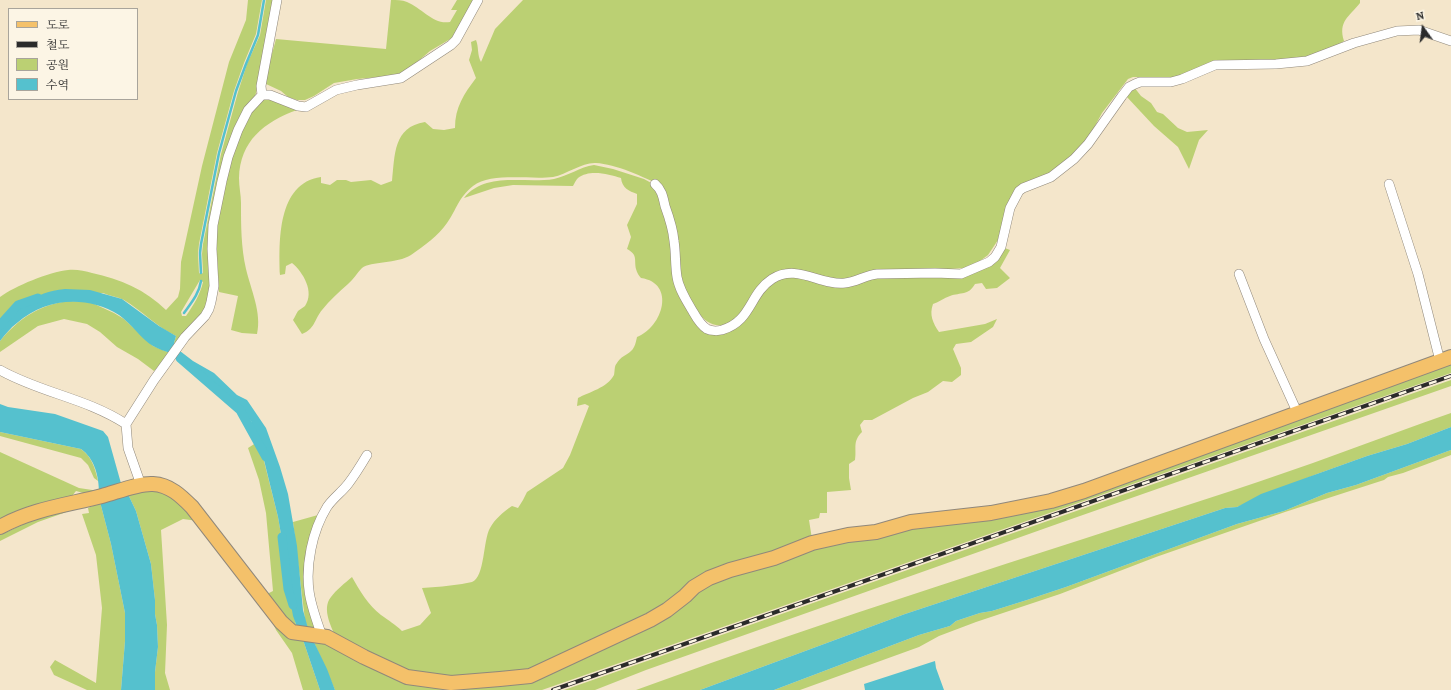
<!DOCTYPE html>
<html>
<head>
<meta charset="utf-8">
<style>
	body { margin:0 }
	#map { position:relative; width:1451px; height:690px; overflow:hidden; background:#f4e6cb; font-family:Alegreya,"Noto Serif KR",serif }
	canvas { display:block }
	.legend { position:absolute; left:8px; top:8px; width:130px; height:92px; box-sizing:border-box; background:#fcf5e5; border:1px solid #a8a49b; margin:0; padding:5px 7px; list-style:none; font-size:12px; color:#2b2b2b }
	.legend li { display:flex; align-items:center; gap:8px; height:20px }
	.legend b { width:20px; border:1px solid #a8a49b }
	.north { position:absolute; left:1403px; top:8px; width:40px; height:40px; -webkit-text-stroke:3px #fcf5e5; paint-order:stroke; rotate:346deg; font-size:11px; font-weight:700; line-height:16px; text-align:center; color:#2b2b2b }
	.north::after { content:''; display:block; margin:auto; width:14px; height:18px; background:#2b2b2b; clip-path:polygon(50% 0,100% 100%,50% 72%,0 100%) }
</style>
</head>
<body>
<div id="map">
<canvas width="1451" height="690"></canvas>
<ul class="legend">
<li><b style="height:5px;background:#f4c16a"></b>도로</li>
<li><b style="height:5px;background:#2b2b2b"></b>철도</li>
<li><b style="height:11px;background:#bbd073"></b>공원</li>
<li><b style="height:11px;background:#55c1ce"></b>수역</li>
</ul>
<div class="north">N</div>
</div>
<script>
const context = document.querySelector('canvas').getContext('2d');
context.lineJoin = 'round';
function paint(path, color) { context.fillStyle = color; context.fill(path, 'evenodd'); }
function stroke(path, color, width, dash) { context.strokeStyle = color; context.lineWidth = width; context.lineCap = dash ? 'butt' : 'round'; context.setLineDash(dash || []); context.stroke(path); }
const green = new Path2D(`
	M248,0H262L256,34L244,63L234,91L217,153L199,244L198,253L199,273L201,274L203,273L202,254L203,244L221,154L238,92L247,64L260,35L266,0H274L256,93L216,198L212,277L207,308L176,344L174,343L176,336C157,327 142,311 124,300C118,297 110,296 103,293L33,297L8,316L0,323V297C15,286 49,272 68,270C76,269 85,271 92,273C120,279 146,290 166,310L178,297L180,289L181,262L202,166L229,62L246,20ZM200,280L203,282C200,295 194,304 186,316H182L181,312Z
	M391,0C397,0 402,0 407,2C422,8 433,25 450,22L457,10H451L457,0H473L458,30L452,38L430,51L402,75L357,79L334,83L314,96L305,100H297L288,97L281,91L264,83L276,39L386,49Z
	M523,0H1360V3C1349,17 1338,21 1344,41L1328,51L1304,58L1260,61L1225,60L1213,62L1177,77H1133L1128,79L1102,113L1090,135L1067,162L1047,175L1017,188L1012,195L1006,208L998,240L988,255L980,261L964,268L935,270L845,280L778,273C764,288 747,314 728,323C707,334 691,304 684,288C680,279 679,267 677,258C672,234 667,210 661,186C645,177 615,164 596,163C583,162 567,174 553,177C531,180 491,172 473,186C458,198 457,209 447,223C438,236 424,246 411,255C397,264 371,261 362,268C357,273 353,280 348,284C339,292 330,300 322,310C314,320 315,329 302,334L293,320C295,317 296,314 298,311C300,309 303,308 305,306C315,292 303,272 292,263L286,266L285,274L280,275C279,242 277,183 321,177V183L330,185L337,180H346L351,182L371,180L381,185L392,181C395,155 393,127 425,122L433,129L444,130L455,128C455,107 464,94 476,78L469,60L472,50L471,42L476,40C479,47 477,55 481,62L495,29Z
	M1134,87L1141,96L1151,103L1157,112L1163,114L1178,128L1187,132L1208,130L1199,140L1189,169L1178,147L1154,126L1126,96Z
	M266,97L297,110C264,122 240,141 239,178C239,187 241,195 241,203C241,225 241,247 246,269C251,290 262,313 257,334L242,333L231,330L238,296L219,292L216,235L218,219L232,156L248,116Z
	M594,165L613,169L644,179L655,185L664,204L676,278L701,325L727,329L759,293L786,274L824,282L869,276L970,272L1002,247L1010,250L1000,268L1010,278L997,288L986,289L982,283L975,284C968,296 961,292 950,296C944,298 939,302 933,304C929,315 933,323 939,332L985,324L997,319L993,327L971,342L956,344L953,349L961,368V375L952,382L943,381L928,392L913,398L872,420H864L860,425L862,432C852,442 857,448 855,460L849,464V478L851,490L827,492V513H820L819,518L809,520L812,539L786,547L536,671L427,678L337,640C332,628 321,609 331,597C336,590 345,583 352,577C360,591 368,605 381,615C389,621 395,624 402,631L420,625L431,613L422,588C436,587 449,586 462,584C465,583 469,583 472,582C485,577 483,540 490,528C495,519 503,512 512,506L518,508L523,500L527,492L563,468L570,455L589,406L585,404L577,406L578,398C589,392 607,388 614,375C615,371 614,366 617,363C620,357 627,355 631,351C635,348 636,341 637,337C663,327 676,283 641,278C639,276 637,273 636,269C634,259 638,255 627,249L631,237L627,225L637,204V194C629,191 622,188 621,178C609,174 589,169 578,178C576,180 574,184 573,186L513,185L494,188L464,198C486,171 524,184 554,179C568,176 580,167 594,165Z
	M69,301L90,302L114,313L124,319L153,346L170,353L154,371L138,359L117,347L100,332L87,324L64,319L38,326L0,352V341C18,319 40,304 69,301Z
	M1451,362V373L542,690H335L312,638L322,640L379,669L515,682L704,587L799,551L915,526L980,519Z
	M1451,380V386L1060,523L646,670L595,690H564Z
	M1451,413V427L1407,444L1367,456L1317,474L1237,507L1225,508L905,614L700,690H636C832,618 1032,556 1231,491C1305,467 1377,439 1451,413Z
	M0,432L81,449C92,457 95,468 98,481L94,478L88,465L81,458L0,436Z
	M259,441L278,517L284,552V565L297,629L265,595L273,591L266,513L259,480L248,448Z
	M1451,450V455L1403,473L1388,477L1384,480L1285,512L1156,557L1060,594L976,622L939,636L919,647L800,690H774L919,635L950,626L956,621L980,613L992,611L1027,600L1066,587L1237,524L1284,511L1327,493L1356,485Z
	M0,452L79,488L99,491L91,495L76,491L72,496L63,500L0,523Z
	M167,490L198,521L183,519L161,530L167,625L165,673L170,690H155V672L158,647L157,625L155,614V600L151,564L136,511L127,492Z
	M99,498L111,544L125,613V641L121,690H87L54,675L50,667L55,660L96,683L102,608L96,555L82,514L89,513L88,508L95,505Z
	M75,509L38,522L0,541V535L40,517Z
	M318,515L308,542L318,633L309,632L305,620L293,522Z
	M270,616L302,637L320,690H303L292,653L276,630Z`);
const water = new Path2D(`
	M65,289L90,290L122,299L159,326L176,336L174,343L176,344L170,353C165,351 158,349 153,346C142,340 131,323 119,315C86,295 46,298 17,323C10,328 5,335 0,341V323C7,315 16,310 25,304C39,294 48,291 65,289Z
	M180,351L193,361L214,373L237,395L247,400L266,428L280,467L288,494L297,546L303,610L309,632L297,629L296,624L293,616L284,565V552L278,517L262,452L251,421L232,400L219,392L196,371L176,356Z
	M0,404L8,407L55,414L103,431L108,437L122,487L99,493C99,477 95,459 81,449L0,432Z
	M1451,427V450L1356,485L1327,493L1284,511L1237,524L1066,587L1027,600L992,611L980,613L956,621L950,626L919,635L774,690H700L905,614L1225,508L1237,507L1261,494L1367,456L1407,444Z
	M127,492L136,511L151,564L155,600V614L157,625L158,647L155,672V690H121L125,641V613L111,544L99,498Z
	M302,637L312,638L327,669L335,690H320Z
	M935,661L936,668L944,690H865L864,684Z`);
const stream = new Path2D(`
	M201,273L200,253L201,244L219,153L236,91L246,64L258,35L264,0
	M184,313C191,303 199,294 201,281`);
const canal = new Path2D(`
	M0,325L18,305L38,298
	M180,358L240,410L266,457
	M282,537L288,589L293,605`);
const street = new Path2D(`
	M262,95L261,86L277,0
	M655,184C662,190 663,197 665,206C669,217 673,229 674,241C676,253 675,265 677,277C679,289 686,300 692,310C696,317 700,325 707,329C711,331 718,331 722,330C752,321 749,294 772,279C797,263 820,286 845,283C856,282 866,275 877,274L935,273L961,274L989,262L995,257L1001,247L1010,208L1019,191L1023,188L1051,177L1074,159L1088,144L1122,96L1129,87L1135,84L1140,82H1171L1182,79L1215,65L1276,64L1307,61L1354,43L1397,31L1419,30L1451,41
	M1389,184L1418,274L1440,361
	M1239,274L1264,339L1298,414
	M0,370C41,393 86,398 126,424
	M141,485L128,448L126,424L154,380L185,337L205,316L209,309L211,302L214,286L212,249L213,225L222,181L228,157L238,130L248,110L262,95H270L298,106L306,107L336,90L357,85L401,78L451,45L456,40L478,0
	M322,636C310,603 304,584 311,549C314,534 319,520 327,507C333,498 342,492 348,484C355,475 361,465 367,455`);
const primary = new Path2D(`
	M0,527C32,509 67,505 102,496C117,492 139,483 153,484C170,485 181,496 192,507L281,622L292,632L327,637L364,657L407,677L451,683L500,679L530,676L650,620L667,610L685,596L694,587L709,578L730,570L774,558L812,543L848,535L876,532L911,522L991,513L1051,501L1084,491L1451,357`);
const rail = new Path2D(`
	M553,690L1451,376`);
paint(green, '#bbd073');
paint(water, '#55c1ce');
stroke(stream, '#55c1ce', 2.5);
stroke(canal, '#55c1ce', 9);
stroke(street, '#90887b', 10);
stroke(primary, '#90887b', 16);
stroke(street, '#fff', 9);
stroke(primary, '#f4c16a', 14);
stroke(rail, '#2b2b2b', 4);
stroke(rail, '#fcf5e5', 2.5, [8]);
</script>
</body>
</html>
